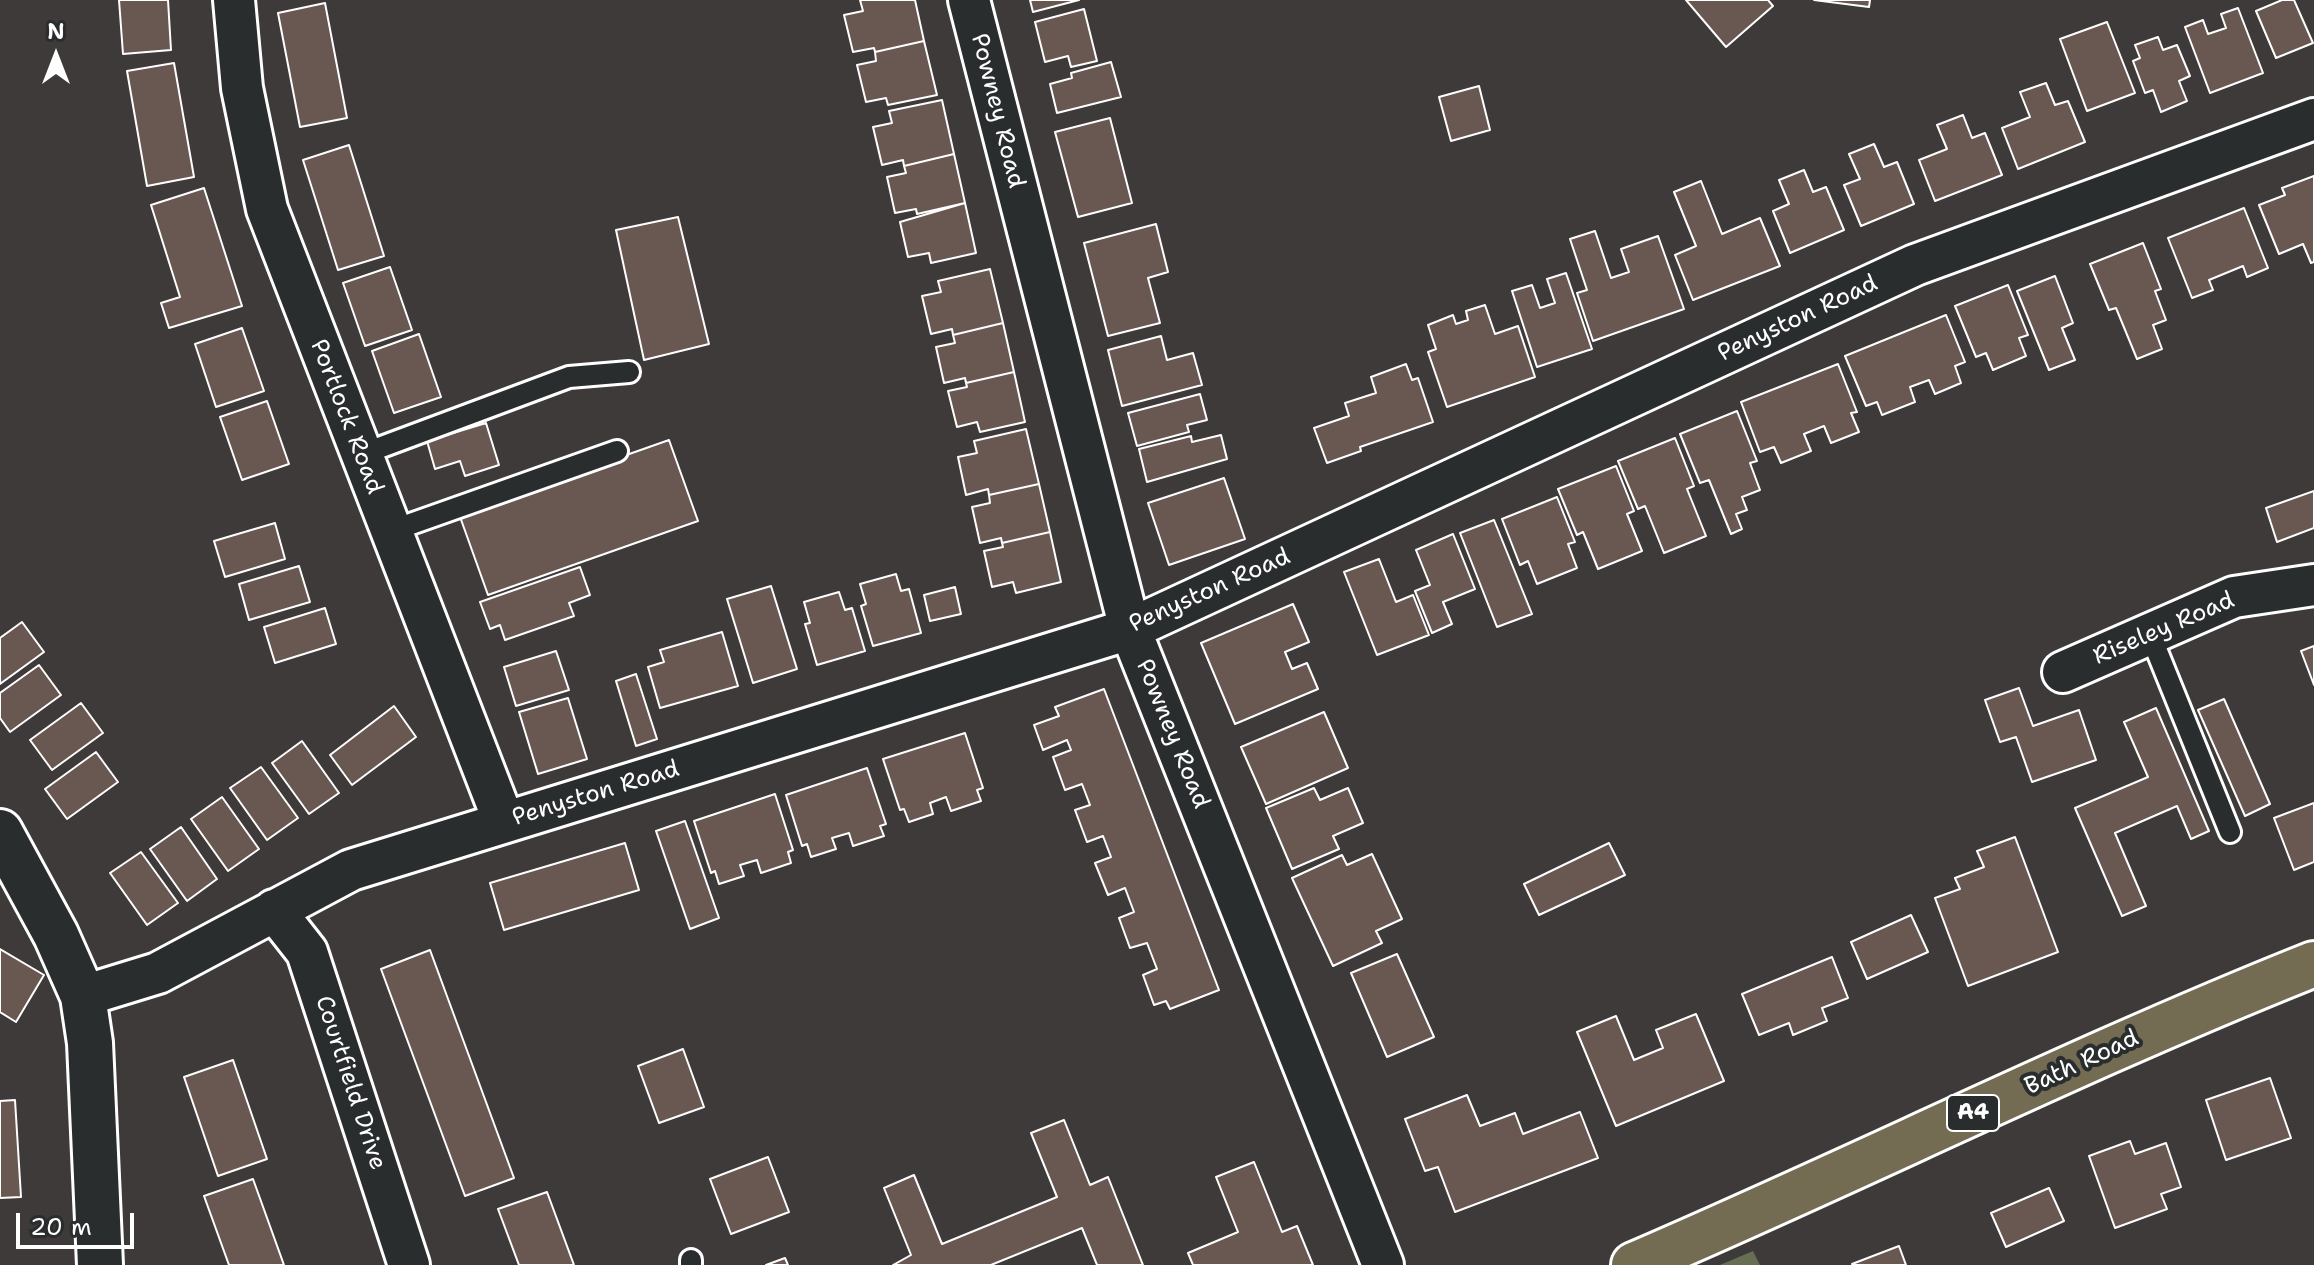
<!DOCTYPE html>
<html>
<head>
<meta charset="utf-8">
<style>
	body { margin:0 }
	#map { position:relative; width:2314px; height:1265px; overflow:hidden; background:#3d3a39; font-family:"Shantell Sans",sans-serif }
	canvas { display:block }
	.north { position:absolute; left:16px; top:16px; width:80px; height:80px; -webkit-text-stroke:6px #2a2d2e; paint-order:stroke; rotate:0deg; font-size:22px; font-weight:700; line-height:32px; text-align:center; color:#fff }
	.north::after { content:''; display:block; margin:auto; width:28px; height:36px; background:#fff; clip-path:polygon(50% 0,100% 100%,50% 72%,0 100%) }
	.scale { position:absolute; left:16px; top:1213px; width:118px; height:36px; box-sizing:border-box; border:4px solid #fff; border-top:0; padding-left:10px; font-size:24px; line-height:28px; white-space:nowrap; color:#fff; -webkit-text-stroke:6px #2a2d2e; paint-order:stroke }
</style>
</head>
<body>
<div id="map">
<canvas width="2314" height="1265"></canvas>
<div class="north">N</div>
<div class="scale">20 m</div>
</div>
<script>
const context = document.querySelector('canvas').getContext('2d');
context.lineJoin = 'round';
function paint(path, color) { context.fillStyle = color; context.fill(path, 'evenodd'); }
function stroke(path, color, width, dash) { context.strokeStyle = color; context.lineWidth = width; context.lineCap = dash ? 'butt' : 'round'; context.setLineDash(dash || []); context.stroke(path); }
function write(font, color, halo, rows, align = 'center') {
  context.font = font + ' "Shantell Sans",sans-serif'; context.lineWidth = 8; context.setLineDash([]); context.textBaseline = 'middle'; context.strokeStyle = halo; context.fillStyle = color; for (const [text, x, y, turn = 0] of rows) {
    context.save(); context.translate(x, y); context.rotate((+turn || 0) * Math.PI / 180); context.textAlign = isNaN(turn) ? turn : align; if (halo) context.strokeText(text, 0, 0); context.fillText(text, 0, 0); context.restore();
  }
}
const green = new Path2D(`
	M1753,1251L1760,1265H1720Z`);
const building = new Path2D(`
	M119,0H168L171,50L123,54Z
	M860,0H915L924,41L875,52L874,48L853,52L844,15L863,11Z
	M1030,0H1079L1033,12Z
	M1686,0H1768L1773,6L1726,47Z
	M1814,0H1870L1869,7Z
	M2282,0H2294L2313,43L2276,58L2256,11Z
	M325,3L347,118L300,127L278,13Z
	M2238,8L2263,73L2210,93L2185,27L2203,20L2208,34L2226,28L2221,14Z
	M1084,9L1097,61L1071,67L1068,56L1045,62L1035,22Z
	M2107,22L2135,93L2087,111L2060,39Z
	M2158,37L2163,50L2177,45L2190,76L2179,81L2187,101L2161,112L2153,90L2145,93L2133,61L2140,58L2135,45Z
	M924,41L937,95L888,105L886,98L866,102L857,65L876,61L875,52Z
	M1111,62L1121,97L1057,113L1050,84L1072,78L1071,73Z
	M174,63L194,177L147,186L127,71Z
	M2046,83L2055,105L2068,101L2085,142L2018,169L2002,128L2030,117L2020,92Z
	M1479,86L1490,130L1451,141L1439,97Z
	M942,100L954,154L904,166L903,160L882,165L873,127L892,123L889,111Z
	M1963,115L1972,138L1985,133L2002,175L1935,201L1919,160L1947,149L1937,125Z
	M1110,118L1132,203L1078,217L1055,132Z
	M1874,144L1884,167L1897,162L1914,204L1861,226L1844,185L1860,179L1849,154Z
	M349,145L384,256L338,270L303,160Z
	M954,154L965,203L917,214L916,209L895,213L887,177L906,173L904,166Z
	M1804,170L1813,192L1826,187L1844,230L1790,253L1773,211L1789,204L1779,180Z
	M2314,176V262L2311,263L2303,244L2279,254L2259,205L2285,195L2282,188Z
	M1701,181L1722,234L1760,218L1780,266L1693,300L1675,255L1696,246L1674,192Z
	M204,188L242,306L169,328L161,303L180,297L151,205Z
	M965,203L976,253L931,263L929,253L908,257L900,222Z
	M2244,208L2268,268L2247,277L2243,266L2209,280L2213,290L2192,298L2168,238Z
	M678,217L709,344L644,360L616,230Z
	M1156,224L1168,272L1148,278L1160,323L1108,336L1084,243Z
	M1595,231L1611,278L1629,272L1621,249L1658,236L1684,309L1593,341L1577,293L1587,290L1570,239Z
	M2143,243L2161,289L2155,291L2166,320L2153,325L2162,349L2137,359L2116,308L2109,310L2090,264Z
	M390,267L412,330L365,346L343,283Z
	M990,269L1003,323L953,335L952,329L931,334L922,296L941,292L938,281Z
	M1566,273L1592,349L1537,367L1512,291L1532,285L1540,308L1555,303L1547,279Z
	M2055,276L2073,323L2062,328L2075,360L2049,370L2017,291Z
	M2008,285L2028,335L2019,338L2026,356L1993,370L1986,353L1976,357L1955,306Z
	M1485,305L1495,334L1518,326L1535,377L1447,407L1428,352L1436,349L1428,325L1453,315L1456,324L1468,320L1466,311Z
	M1946,315L1965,362L1955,366L1961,383L1935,394L1929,380L1910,387L1915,402L1882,415L1877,402L1866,406L1845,356Z
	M1003,323L1014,372L966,383L965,378L944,383L936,347L955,343L953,335Z
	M242,328L264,391L216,407L195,344Z
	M419,334L441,397L394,413L372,351Z
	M1161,336L1167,360L1193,353L1202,385L1122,406L1108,350Z
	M1406,364L1412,380L1418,378L1433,422L1360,447L1361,451L1327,463L1314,428L1349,416L1345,403L1376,393L1371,377Z
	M1838,364L1857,412L1851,413L1859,432L1831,443L1824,426L1804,434L1811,451L1781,463L1774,447L1760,452L1741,402Z
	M1014,372L1025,422L980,432L977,422L957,427L948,391L967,387L966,383Z
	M1200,394L1207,420L1187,425L1189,432L1137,446L1128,413Z
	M267,401L289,464L242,480L220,417Z
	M1737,411L1757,461L1750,463L1760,490L1742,497L1747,510L1736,514L1742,529L1731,534L1709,480L1700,483L1680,434Z
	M486,423L499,465L465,476L460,461L435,469L427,441Z
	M1026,429L1039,484L989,495L988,489L966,495L958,457L977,453L974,441Z
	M1221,435L1227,459L1147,482L1139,449L1191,436L1192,442Z
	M1675,438L1694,486L1687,489L1706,536L1664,553L1645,506L1638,509L1618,461Z
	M669,440L698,521L488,595L459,514Z
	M1616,466L1634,511L1627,514L1642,551L1598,569L1583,532L1577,535L1558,489Z
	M1224,478L1245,539L1169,565L1148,503Z
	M1039,484L1050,532L1002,543L1001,538L980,543L972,507L990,503L989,495Z
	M2314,491V528L2277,542L2266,508Z
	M1557,497L1575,542L1568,544L1577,568L1537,584L1528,561L1520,565L1502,519Z
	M1494,520L1532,614L1497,627L1460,533Z
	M275,523L285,559L225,577L214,541Z
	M1050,532L1061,582L1016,593L1013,582L992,587L984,551L1003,547L1002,543Z
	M1453,534L1475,589L1443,602L1452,624L1432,633L1415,591L1430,585L1416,550Z
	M1379,559L1396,602L1413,595L1429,635L1377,655L1344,572Z
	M299,566L310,602L249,620L239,584Z
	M580,567L590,595L569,603L574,616L505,640L500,625L490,629L480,602Z
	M896,574L901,591L909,589L921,633L873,646L861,606L866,604L860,584Z
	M771,586L797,669L753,683L727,599Z
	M955,587L961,614L930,621L924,595Z
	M839,592L845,610L852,608L865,651L817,665L805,624L810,623L804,602Z
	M1293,604L1309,642L1285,652L1292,669L1307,663L1318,689L1235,724L1201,643Z
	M325,608L336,644L275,663L264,627Z
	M22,622L44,652L0,684V638Z
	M722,632L738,686L660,708L648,667L664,662L660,650Z
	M2314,646V685L2301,651Z
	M556,651L569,690L516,706L504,667Z
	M39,665L61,695L10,732L0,718V693Z
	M636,674L657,739L636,746L616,681Z
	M2019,688L2033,726L2079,710L2096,760L2032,782L2016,737L2000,742L1985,700Z
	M1104,689L1219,990L1170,1009L1166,1001L1154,1005L1143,975L1157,969L1147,943L1130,948L1119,918L1134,912L1125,888L1108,895L1095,863L1111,857L1103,836L1087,842L1075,810L1090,805L1082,784L1065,790L1053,757L1071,750L1067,740L1043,750L1034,725L1059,716L1055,707Z
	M568,698L587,759L538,774L519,712Z
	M2224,699L2270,804L2245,816L2198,710Z
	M81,703L103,733L52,770L30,740Z
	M394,706L416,737L352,785L330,755Z
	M2156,708L2209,831L2191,839L2177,806L2115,833L2146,906L2122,916L2075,808L2148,777L2124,722Z
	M1324,712L1348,768L1266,804L1241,747Z
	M965,733L983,788L977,790L981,801L951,811L946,797L930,803L933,814L909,822L904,809L900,810L883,759Z
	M302,741L339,793L309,814L272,763Z
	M96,752L118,782L67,819L45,789Z
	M261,767L298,818L267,840L230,788Z
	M867,768L886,824L880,826L884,836L853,846L849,833L832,838L836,849L811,857L807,844L802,846L786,795Z
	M1314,788L1320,800L1348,788L1363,823L1333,836L1339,849L1292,869L1266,808Z
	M775,794L793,850L788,852L791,863L761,873L757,860L740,865L744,876L719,884L715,871L711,873L694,821Z
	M222,797L259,849L228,871L191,819Z
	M2314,803V862L2294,870L2274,818Z
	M685,821L719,918L690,929L656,831Z
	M181,827L217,879L187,901L150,849Z
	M2015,837L2058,952L1968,986L1935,898L1960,889L1955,878L1984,867L1977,851Z
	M625,843L639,890L504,930L490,883Z
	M1609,843L1625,875L1539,915L1524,884Z
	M141,852L178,903L147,925L110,873Z
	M1372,854L1402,919L1376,931L1382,943L1333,966L1292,878L1342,855L1347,865Z
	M1911,915L1928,952L1867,979L1851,942Z
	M0,949L44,975L16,1022L0,1012Z
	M430,950L514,1178L465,1196L381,969Z
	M1397,954L1434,1037L1387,1057L1351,973Z
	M1832,957L1848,998L1822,1008L1827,1021L1793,1035L1789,1023L1759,1035L1742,994Z
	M1696,1014L1724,1081L1616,1126L1577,1032L1616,1016L1634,1060L1663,1048L1656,1030Z
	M683,1049L704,1107L659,1123L638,1066Z
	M233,1060L267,1159L218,1176L184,1077Z
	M2270,1078L2291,1138L2226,1160L2206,1100Z
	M1467,1095L1480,1126L1515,1113L1523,1134L1580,1112L1598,1158L1455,1212L1438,1167L1425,1171L1405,1119Z
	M15,1100L21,1197L0,1198V1101Z
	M1064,1120L1090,1185L1108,1177L1143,1265H1097L1082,1228L991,1265H893L911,1255L884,1188L914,1175L942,1244L1057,1197L1031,1133Z
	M2130,1141L2135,1154L2166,1143L2181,1187L2161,1194L2167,1209L2115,1228L2089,1156Z
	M768,1157L789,1212L731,1234L710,1179Z
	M1254,1162L1282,1232L1297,1226L1313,1265H1193L1188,1253L1238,1232L1216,1177Z
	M253,1179L284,1265H229L204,1196Z
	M2049,1188L2064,1221L2006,1247L1991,1213Z
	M547,1192L574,1265H519L498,1209Z
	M1899,1246L1906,1265H1853L1852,1264Z
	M785,1258L788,1265H766Z`);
const lane = new Path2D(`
	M360,455L569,377L629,372
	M391,531L617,451
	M2150,634L2230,832
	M691,1265V1260`);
const street = new Path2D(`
	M234,0L242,88L267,209L504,822
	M969,0L1130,629L1383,1265
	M2063,672L2234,597L2314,585
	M274,910L307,952L409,1265
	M83,996L158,973L351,870L1130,629L1915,265L2314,119`);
const secondary = new Path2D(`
	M0,832L56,935L83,996L90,1043L100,1265`);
const primary = new Path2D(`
	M1634,1265C1862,1167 2083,1056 2314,964`);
const shields = [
	[1973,1113,52]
];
const shieldNames = [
	["A4",1973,1113]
];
const streetNames = [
	["Powney Road",997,111,76],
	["Penyston Road",1798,319,-25],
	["Portlock Road",346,417,69],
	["Penyston Road",1210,591,-24],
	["Riseley Road",2164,629,-23],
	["Powney Road",1172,734,68],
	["Penyston Road",596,794,-17],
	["Bath Road",2082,1063,-25],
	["Courtfield Drive",350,1083,72]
];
paint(green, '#666e54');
paint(building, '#695852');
stroke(building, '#fff', 2);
stroke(lane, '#fff', 26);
stroke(street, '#fff', 46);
stroke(secondary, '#fff', 50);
stroke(primary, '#fff', 50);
stroke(lane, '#2a2d2e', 20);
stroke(street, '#2a2d2e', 40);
stroke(secondary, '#2a2d2e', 44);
stroke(primary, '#736b52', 44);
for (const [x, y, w] of shields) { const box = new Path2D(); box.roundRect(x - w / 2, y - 18, w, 36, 6); context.fillStyle = '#2a2d2e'; context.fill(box); stroke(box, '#fff', 2); }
write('bold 22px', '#fff', null, shieldNames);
write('24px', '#fff', '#2a2d2e', streetNames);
</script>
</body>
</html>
